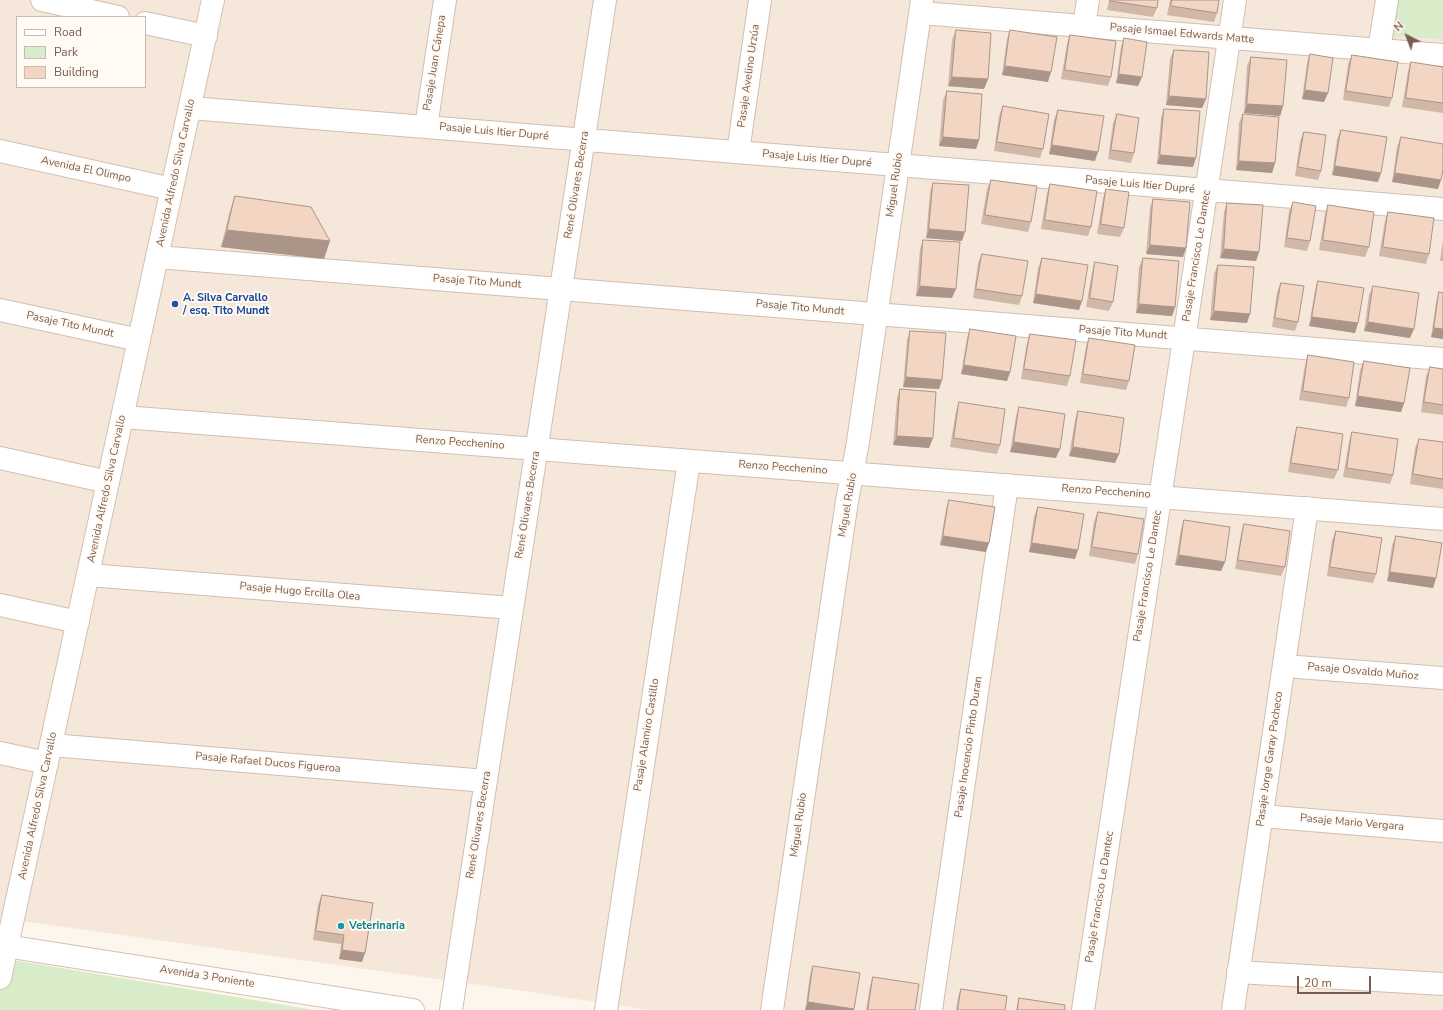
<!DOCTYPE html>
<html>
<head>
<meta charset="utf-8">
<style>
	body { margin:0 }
	#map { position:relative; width:1443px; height:1010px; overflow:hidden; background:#fdf6ec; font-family:"Nunito Sans",sans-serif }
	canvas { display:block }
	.legend { position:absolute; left:16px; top:16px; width:130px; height:72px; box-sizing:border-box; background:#fffaf3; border:1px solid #cabbb1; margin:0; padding:5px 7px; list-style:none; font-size:12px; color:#7a5c4d }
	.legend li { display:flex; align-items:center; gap:8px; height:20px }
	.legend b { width:20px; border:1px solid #cabbb1 }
	.north { position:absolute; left:1387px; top:16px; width:40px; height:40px; -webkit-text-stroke:3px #fffaf3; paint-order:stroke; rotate:318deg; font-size:11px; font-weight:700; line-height:16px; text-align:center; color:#7a5c4d }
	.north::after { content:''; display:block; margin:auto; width:14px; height:18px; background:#7a5c4d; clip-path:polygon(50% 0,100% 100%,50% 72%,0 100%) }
	.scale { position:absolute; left:1297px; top:976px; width:74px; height:18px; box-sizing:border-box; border:2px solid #7a5c4d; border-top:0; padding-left:5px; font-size:12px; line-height:14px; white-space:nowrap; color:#7a5c4d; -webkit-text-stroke:3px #fffaf3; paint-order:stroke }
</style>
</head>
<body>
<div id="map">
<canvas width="1443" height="1010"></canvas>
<ul class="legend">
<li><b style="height:5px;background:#fff"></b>Road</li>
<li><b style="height:11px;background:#d8ecc9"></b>Park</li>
<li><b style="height:11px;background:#f3d5c3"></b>Building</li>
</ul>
<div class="north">N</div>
<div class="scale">20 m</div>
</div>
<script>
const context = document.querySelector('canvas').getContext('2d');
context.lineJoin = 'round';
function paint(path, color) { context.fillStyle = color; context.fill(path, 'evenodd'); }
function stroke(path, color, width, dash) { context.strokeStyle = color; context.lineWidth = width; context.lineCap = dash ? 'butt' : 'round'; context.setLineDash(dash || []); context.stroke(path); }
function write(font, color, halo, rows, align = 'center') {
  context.font = font + ' "Nunito Sans",sans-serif'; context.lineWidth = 4; context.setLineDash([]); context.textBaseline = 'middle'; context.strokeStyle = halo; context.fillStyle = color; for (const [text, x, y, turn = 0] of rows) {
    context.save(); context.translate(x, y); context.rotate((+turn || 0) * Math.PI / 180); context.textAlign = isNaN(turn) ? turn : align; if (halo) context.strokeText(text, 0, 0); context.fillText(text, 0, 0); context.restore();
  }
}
const residential = new Path2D(`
	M0,0H1443V1010H649L530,992L0,918ZM17,17H145V87H17Z`);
const green = new Path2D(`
	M1395,0H1443V39L1390,36Z
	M0,958L314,1010H0Z`);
const street = new Path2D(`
	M42,0L118,17
	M921,13L1443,55
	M145,23L206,36
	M1084,26L1088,0
	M1379,50L1387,0
	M190,108L1443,209
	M426,127L445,0
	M738,152L760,0
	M157,257L1443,359
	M0,310L139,340
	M123,417L1443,519
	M0,458L108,482
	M88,575L512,608
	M0,605L78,622
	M1284,666L1443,678
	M51,745L486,781
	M0,753L47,763
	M1262,816L1443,831
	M1238,972L1443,984
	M451,1010L605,0
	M606,1010L689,461
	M772,1010L847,501L858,442L922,0
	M931,1010L1007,485
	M1083,1010L1235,0
	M1233,1010L1307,508`);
const secondary = new Path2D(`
	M0,151L172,189
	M0,945L413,1010
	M0,978L213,0`);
const wall = new Path2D(`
	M1109,0H1158L1157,8L1153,17L1107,10Z
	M1170,0H1219L1217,13L1214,22L1167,15Z
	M956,30L988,79L984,89L948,86L952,40Z
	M1010,30L1048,82L1002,75L1007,39Z
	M1070,35L1111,77L1108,86L1061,79L1067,44Z
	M1124,38L1142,77L1138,86L1116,83L1121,47Z
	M1174,50L1206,99L1202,108L1166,105L1170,59Z
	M1310,54L1324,102L1302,99L1307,63Z
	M1352,55L1392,98L1389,107L1343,100L1348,64Z
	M1251,57L1283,106L1280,116L1244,113L1247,66Z
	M1411,62L1443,67V113L1402,107L1408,71Z
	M947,91L979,140L976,149L939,146L943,100Z
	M1003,106L1043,149L1040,158L994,151L999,116Z
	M1164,109L1193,167L1157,164L1161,118Z
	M1058,110L1095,161L1049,154L1054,119Z
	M1117,114L1134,153L1131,163L1108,159L1113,123Z
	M1243,114L1275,163L1272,173L1236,170L1239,123Z
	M1341,130L1378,182L1332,175L1337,139Z
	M1304,132L1321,171L1318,180L1295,176L1300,141Z
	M1401,137L1438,189L1392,182L1397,147Z
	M991,180L1031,222L1028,232L981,224L987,189Z
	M933,183L962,241L926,238L930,192Z
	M1050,184L1091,227L1088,236L1041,229L1047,193Z
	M1106,189L1124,228L1120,237L1097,234L1103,198Z
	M235,196L324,259L221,247L229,214Z
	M1153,199L1183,257L1146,254L1150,208Z
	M1293,202L1310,241L1307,251L1284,247L1289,211Z
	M1227,203L1259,252L1256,261L1220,258L1224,212Z
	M1328,205L1369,247L1365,257L1319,250L1325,214Z
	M1388,212L1429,254L1426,264L1379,256L1385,221Z
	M923,240L952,298L916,296L920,249Z
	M1443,240V261H1440Z
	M982,254L1022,296L1019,305L973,298L978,263Z
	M1042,258L1079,310L1033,303L1038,268Z
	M1143,258L1175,307L1172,316L1136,313L1139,267Z
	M1095,262L1113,302L1109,311L1086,307L1092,272Z
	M1218,265L1247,323L1210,320L1214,274Z
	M1318,281L1358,323L1355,333L1309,326L1315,290Z
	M1281,283L1298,322L1295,331L1272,327L1277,292Z
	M1373,286L1410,338L1364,331L1369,295Z
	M1439,292L1443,293V339L1431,337L1436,302Z
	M970,329L1010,372L1007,381L961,374L967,338Z
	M910,331L942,380L939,389L903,387L907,340Z
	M1030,334L1070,376L1067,386L1021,379L1027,343Z
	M1089,338L1129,381L1126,390L1080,383L1086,347Z
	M1308,355L1349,398L1346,407L1299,400L1305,365Z
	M1364,361L1404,403L1401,412L1355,406L1360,370Z
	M1430,367L1443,369V415L1421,412L1426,376Z
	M900,389L929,448L893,445L897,398Z
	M959,402L1000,445L997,454L950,447L956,411Z
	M1019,407L1056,458L1010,452L1016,416Z
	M1078,411L1119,454L1115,463L1069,456L1075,420Z
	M1297,427L1338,470L1334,479L1288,472L1294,436Z
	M1352,432L1393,475L1390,484L1343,477L1349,442Z
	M1419,439L1443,442V489L1410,484L1415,448Z
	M949,500L986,552L940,545L946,509Z
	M1038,507L1075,559L1029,552L1034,516Z
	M1098,512L1138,554L1135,564L1089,556L1094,521Z
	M1184,520L1225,562L1221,571L1175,565L1181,529Z
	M1244,524L1285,567L1281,576L1235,569L1241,534Z
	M1336,531L1376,574L1373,583L1327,576L1332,540Z
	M1396,536L1436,578L1433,588L1387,581L1392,545Z
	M322,895L362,962L339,959L341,944L313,940L318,904Z
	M813,966L854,1009V1010H805L810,975Z
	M873,977L915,1010H866L870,986Z
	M961,989L1005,1010H956L958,998Z
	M1019,998L1065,1010H1016Z`);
const shadedWall = new Path2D(`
	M1005,66L1051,72L1048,82L1002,75Z
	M1119,74L1142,77L1138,86L1116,83Z
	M952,77L988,79L984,89L948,86Z
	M1305,90L1328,93L1324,102L1302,99Z
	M1169,96L1206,99L1202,108L1166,105Z
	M1247,104L1283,106L1280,116L1244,113Z
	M943,137L979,140L976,149L939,146Z
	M1052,145L1098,152L1095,161L1049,154Z
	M1160,155L1196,158L1193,167L1157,164Z
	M1239,161L1275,163L1272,173L1236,170Z
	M1335,166L1381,173L1378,182L1332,175Z
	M1395,173L1441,180L1438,189L1392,182Z
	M929,229L965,232L962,241L926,238Z
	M227,230L330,241L324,259L221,247Z
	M1150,245L1186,248L1183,257L1146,254Z
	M1224,249L1259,252L1256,261L1220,258Z
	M920,286L956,289L952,298L916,296Z
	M1036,294L1082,301L1079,310L1033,303Z
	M1139,304L1175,307L1172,316L1136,313Z
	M1214,311L1250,314L1247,323L1210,320Z
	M1312,317L1358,323L1355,333L1309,326Z
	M1368,322L1414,329L1410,338L1364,331Z
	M1434,328L1443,329V339L1431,337Z
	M964,365L1010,372L1007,381L961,374Z
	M906,377L942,380L939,389L903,387Z
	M1358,396L1404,403L1401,412L1355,406Z
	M897,436L933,438L929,448L893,445Z
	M1014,442L1060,449L1056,458L1010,452Z
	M1073,447L1119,454L1115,463L1069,456Z
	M943,536L989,543L986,552L940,545Z
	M1032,543L1078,550L1075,559L1029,552Z
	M1179,555L1225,562L1221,571L1175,565Z
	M1390,572L1436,578L1433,588L1387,581Z
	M342,950L365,953L362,962L339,959Z
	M808,1002L854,1009V1010H805Z`);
const building = new Path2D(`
	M1111,0H1158L1157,8L1110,1Z
	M1172,0H1219L1217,13L1171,6Z
	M956,30L991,33L988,79L952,77Z
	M1010,30L1057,37L1051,72L1005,66Z
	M1070,35L1116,41L1111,77L1065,70Z
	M1124,38L1147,42L1142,77L1119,74Z
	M1174,50L1209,52L1206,99L1169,96Z
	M1310,54L1333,58L1328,93L1305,90Z
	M1352,55L1398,62L1392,98L1346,91Z
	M1251,57L1287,60L1283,106L1247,104Z
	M1411,62L1443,67V103L1406,98Z
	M947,91L982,94L979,140L943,137Z
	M1003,106L1049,114L1043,149L997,142Z
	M1164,109L1200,111L1196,158L1160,155Z
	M1058,110L1104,116L1098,152L1052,145Z
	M1117,114L1139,118L1134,153L1111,150Z
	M1243,114L1279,117L1275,163L1239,161Z
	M1341,130L1387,137L1381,173L1335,166Z
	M1304,132L1326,135L1321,171L1298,167Z
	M1401,137L1443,144V169L1441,180L1395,173Z
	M991,180L1037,186L1031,222L985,215Z
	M933,183L969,185L965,232L929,229Z
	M1050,184L1097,191L1091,227L1045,220Z
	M1106,189L1129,192L1124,228L1101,224Z
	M235,196L311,207L330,241L227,230Z
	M1153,199L1190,202L1186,248L1150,245Z
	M1293,202L1316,206L1310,241L1287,238Z
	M1227,203L1263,205L1259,252L1224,249Z
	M1328,205L1374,212L1369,247L1323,240Z
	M1388,212L1434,218L1429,254L1383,247Z
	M923,240L960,242L956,289L920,286Z
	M982,254L1028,261L1022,296L976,289Z
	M1042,258L1088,265L1082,301L1036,294Z
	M1143,258L1179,261L1175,307L1139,304Z
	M1095,262L1118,266L1113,302L1090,298Z
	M1218,265L1254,267L1250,314L1214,311Z
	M1318,281L1364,288L1358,323L1312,317Z
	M1281,283L1304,286L1298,322L1275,318Z
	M1373,286L1419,293L1414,329L1368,322Z
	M1439,292L1443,293V329L1434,328Z
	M970,329L1016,336L1010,372L964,365Z
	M910,331L946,333L942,380L906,377Z
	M1030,334L1076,340L1070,376L1024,369Z
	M1089,338L1135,345L1129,381L1083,374Z
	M1308,355L1354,362L1349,398L1303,391Z
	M1364,361L1410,368L1404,403L1358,396Z
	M1430,367L1443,369V405L1424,402Z
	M900,389L936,392L933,438L897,436Z
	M959,402L1005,409L1000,445L954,438Z
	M1019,407L1065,414L1060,449L1014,442Z
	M1078,411L1124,418L1119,454L1073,447Z
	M1297,427L1343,434L1338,470L1291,463Z
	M1352,432L1398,439L1393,475L1347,468Z
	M1419,439L1443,442V479L1413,474Z
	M949,500L995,507L989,543L943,536Z
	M1038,507L1084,514L1078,550L1032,543Z
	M1098,512L1144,519L1138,554L1092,547Z
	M1184,520L1230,527L1225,562L1179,555Z
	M1244,524L1290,531L1285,567L1238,560Z
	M1336,531L1382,538L1376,574L1330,567Z
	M1396,536L1442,543L1436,578L1390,572Z
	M322,895L373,903L365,953L342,950L344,935L316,931Z
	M813,966L860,973L854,1009L808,1002Z
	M873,977L919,984L915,1010H868Z
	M961,989L1007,996L1005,1010H958Z
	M1019,998L1065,1005V1010H1018Z`);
const markers = [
	[175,304,4,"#1a4fb4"],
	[341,926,4,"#0f9aa8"]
];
const streetNames = [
	["Pasaje Ismael Edwards Matte",1182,34,5],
	["Pasaje Juan Cánepa",435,63,-81],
	["Pasaje Avelino Urzúa",749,76,-82],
	["Pasaje Luis Itier Dupré",494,132,5],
	["Pasaje Luis Itier Dupré",817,159,5],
	["Avenida El Olimpo",86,170,12],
	["Avenida Alfredo Silva Carvallo",176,173,-78],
	["René Olivares Becerra",577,185,-81],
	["Miguel Rubio",895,185,-82],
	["Pasaje Luis Itier Dupré",1140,185,5],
	["Pasaje Francisco Le Dantec",1197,256,-81],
	["Pasaje Tito Mundt",477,282,4],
	["Pasaje Tito Mundt",800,308,5],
	["Pasaje Tito Mundt",70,325,12],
	["Pasaje Tito Mundt",1123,333,4],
	["Renzo Pecchenino",460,443,4],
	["Renzo Pecchenino",783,468,4],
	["Avenida Alfredo Silva Carvallo",107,489,-78],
	["Renzo Pecchenino",1106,492,4],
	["René Olivares Becerra",528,505,-81],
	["Miguel Rubio",848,505,-80],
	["Pasaje Francisco Le Dantec",1148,576,-81],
	["Pasaje Hugo Ercilla Olea",300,592,5],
	["Pasaje Osvaldo Muñoz",1363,672,5],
	["Pasaje Alamiro Castillo",647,735,-81],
	["Pasaje Inocencio Pinto Duran",969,747,-82],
	["Pasaje Jorge Garay Pacheco",1270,759,-82],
	["Pasaje Rafael Ducos Figueroa",268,763,5],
	["Avenida Alfredo Silva Carvallo",38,806,-78],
	["Pasaje Mario Vergara",1352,823,5],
	["René Olivares Becerra",479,825,-81],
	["Miguel Rubio",799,825,-82],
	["Pasaje Francisco Le Dantec",1100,897,-81],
	["Avenida 3 Poniente",207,977,9]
];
const transitNames = [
	["A. Silva Carvallo",183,298],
	["/ esq. Tito Mundt",183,311]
];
const cultureNames = [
	["Veterinaria",349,926]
];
paint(residential, '#f5e8da');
paint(green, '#d8ecc9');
stroke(street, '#d1beb0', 24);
stroke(secondary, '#d6c0b0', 24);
stroke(street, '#fff', 22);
stroke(secondary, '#fff', 22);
paint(wall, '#d1b7a8');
paint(shadedWall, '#aa9588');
paint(building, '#f3d5c3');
stroke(building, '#aa9588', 1);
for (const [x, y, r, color] of markers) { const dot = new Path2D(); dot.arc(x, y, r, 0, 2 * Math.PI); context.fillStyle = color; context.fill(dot); stroke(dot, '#fffaf3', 1.5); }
write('11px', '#7a5c4d', '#fffaf3', streetNames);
write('bold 11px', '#164399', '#fffaf3', transitNames, 'left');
write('bold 11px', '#0d838f', '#fffaf3', cultureNames, 'left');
</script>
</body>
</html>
